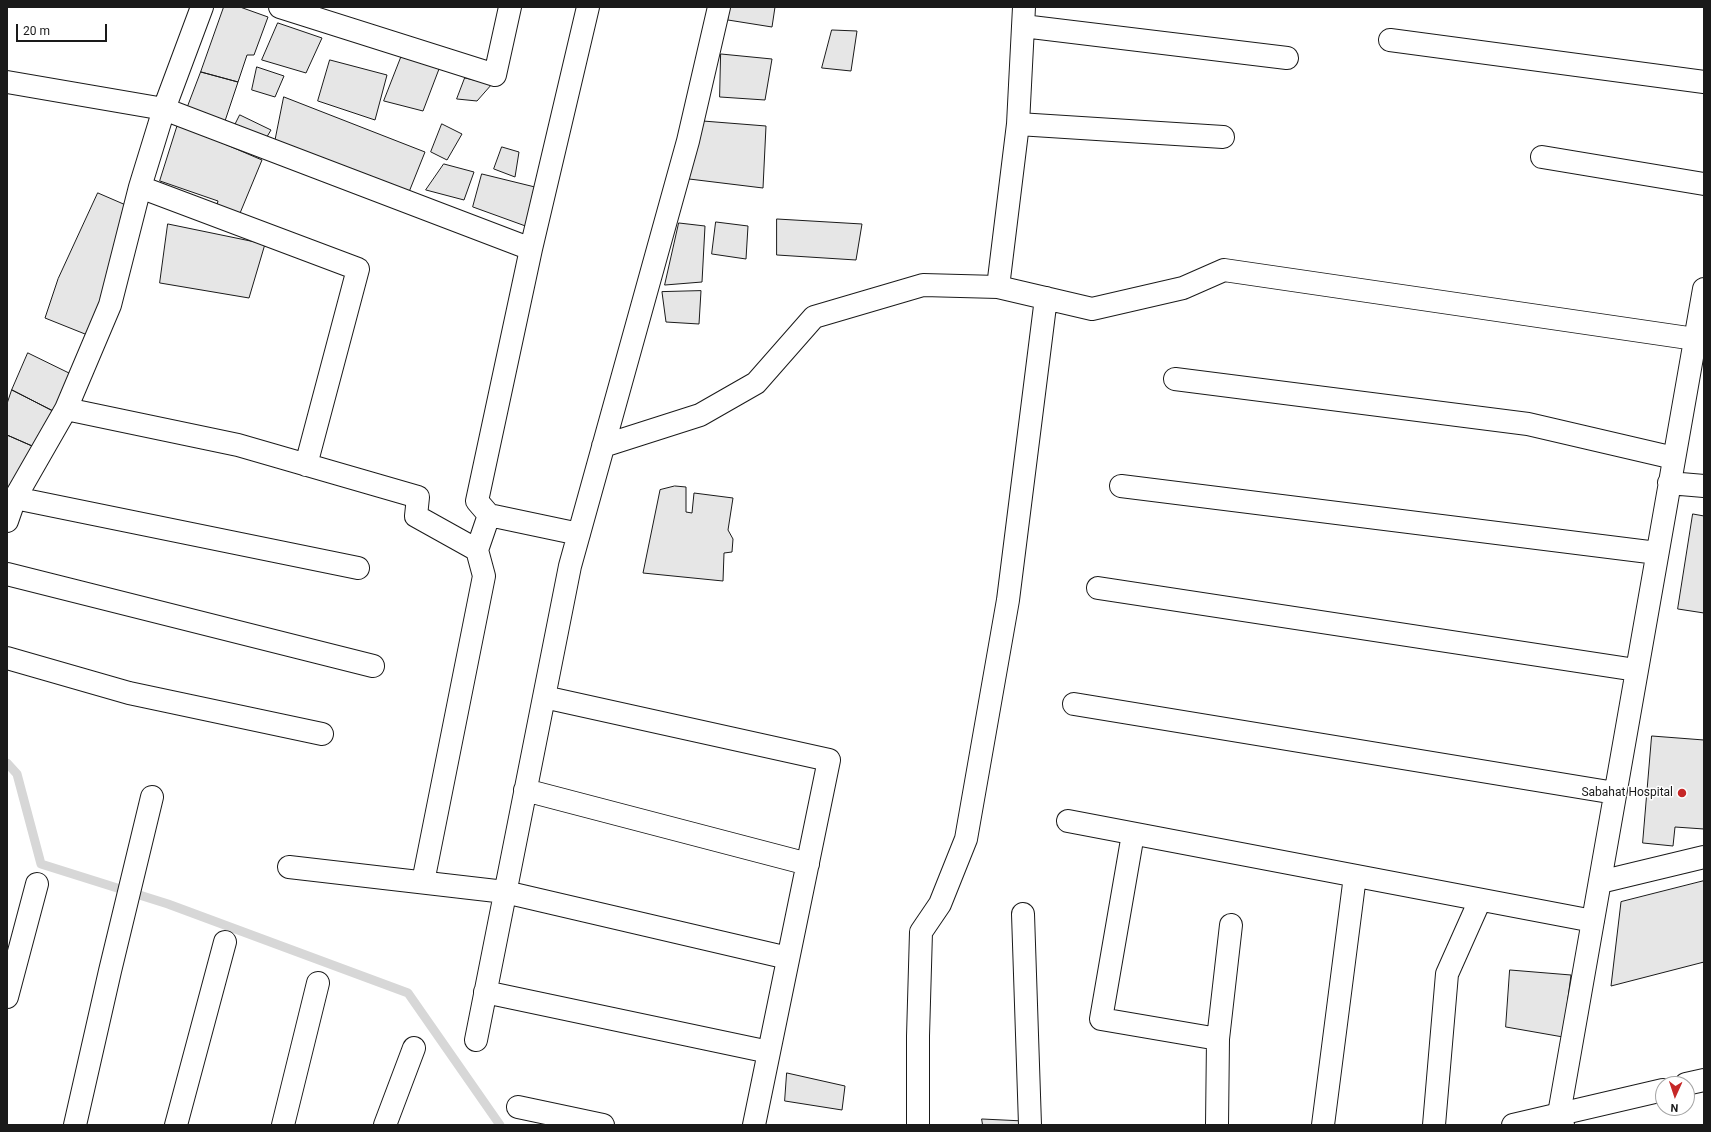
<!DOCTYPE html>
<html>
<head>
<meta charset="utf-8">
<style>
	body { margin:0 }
	#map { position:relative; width:1711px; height:1132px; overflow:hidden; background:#fff; font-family:Roboto,sans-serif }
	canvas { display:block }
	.frame { position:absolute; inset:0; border:8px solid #1a1a1a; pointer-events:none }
	.north { position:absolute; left:1655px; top:1076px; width:40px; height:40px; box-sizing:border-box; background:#fff; border:1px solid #a3a3a3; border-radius:50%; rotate:183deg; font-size:11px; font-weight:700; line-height:16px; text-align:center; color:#1a1a1a }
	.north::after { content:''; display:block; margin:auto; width:14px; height:18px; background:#c62828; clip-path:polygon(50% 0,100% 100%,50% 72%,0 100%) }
	.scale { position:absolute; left:16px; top:24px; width:91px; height:18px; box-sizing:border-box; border:2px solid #1a1a1a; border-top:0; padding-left:5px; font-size:12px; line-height:14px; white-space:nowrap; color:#1a1a1a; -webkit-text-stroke:3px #fff; paint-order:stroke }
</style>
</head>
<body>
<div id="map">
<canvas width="1711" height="1132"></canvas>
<div class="frame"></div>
<div class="north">N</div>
<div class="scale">20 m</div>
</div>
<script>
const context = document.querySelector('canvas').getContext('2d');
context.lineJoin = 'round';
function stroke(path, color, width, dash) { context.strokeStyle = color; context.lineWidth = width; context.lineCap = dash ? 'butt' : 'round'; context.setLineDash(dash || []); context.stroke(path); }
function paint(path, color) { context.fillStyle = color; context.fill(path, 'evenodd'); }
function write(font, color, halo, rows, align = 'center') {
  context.font = font + ' Roboto,sans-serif'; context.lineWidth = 3; context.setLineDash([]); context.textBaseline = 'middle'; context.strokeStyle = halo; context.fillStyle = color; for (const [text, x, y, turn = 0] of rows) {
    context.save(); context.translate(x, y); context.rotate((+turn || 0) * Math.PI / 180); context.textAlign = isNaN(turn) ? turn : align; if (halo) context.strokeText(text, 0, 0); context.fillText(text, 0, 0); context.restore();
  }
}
const stream = new Path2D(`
	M7,763L17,774L41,864L168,904L408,993L500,1125`);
const building = new Path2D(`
	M224,7H240L268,17L254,55H247L238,82L201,72Z
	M730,7H775L772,27L728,20Z
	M278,23L322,38L306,73L262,60Z
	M832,30L857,31L851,71L822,68Z
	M721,54L772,59L765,100L720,97Z
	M402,55L439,69L423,111L384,101Z
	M330,60L387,75L375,120L318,101Z
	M257,67L284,76L275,97L252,90Z
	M201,72L238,82L223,127L185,114Z
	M465,78L492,84L477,101L457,99Z
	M284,97L425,152L409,192L275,142Z
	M240,115L271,130L265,140L233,129Z
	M703,121L766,126L763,188L689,179Z
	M178,124L262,160L238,218L215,212L218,201L160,181Z
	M442,124L462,134L447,160L431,152Z
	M502,147L519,152L515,177L494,169Z
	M444,164L474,172L464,200L426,190Z
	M482,174L539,188L531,228L473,207Z
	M98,193L135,209L90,336L45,318L58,279Z
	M777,219L862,224L856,260L777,255Z
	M716,222L748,226L746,259L712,254Z
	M679,223L705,226L702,282L665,285Z
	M168,224L265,244L249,298L160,283Z
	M701,291L699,324L666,322L662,292Z
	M28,353L71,374L55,412L12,390Z
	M12,390L55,412L39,449L7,435V404Z
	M7,435L39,449L13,493L7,490Z
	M675,486L686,487V512L692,513L694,493L733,498L728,530L733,539L732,552L724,553L723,581L643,573L660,490Z
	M1693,514L1704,516V613L1678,609Z
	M1652,736L1704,740V829L1675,827L1673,846L1643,843Z
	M1704,881V962L1611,986L1621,902Z
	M1510,970L1571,975L1563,1037L1506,1027Z
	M787,1073L845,1086L842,1110L785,1101Z
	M982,1119L1024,1121V1125H983Z`);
const minor = new Path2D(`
	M280,7L495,75L510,7
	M1023,26L1287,58
	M1390,40L1704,82
	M7,82L164,109L531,249
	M1018,124L1223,137
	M1542,157L1704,184
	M140,187L358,269L306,465
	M998,287L1018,124L1024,7
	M1175,379L1528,424L1674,458
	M66,409L238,445L418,497L416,516L477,550L489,515L579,534
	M603,446L700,415L756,383L814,317L923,285L998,287L1092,309L1183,288L1224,270L1695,339
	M1669,483L1704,486
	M1121,486L1657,553
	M15,498L358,568
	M489,515L477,501L531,249L588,7
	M7,521L15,498L66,409L110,305L140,187L164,109L202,7
	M7,574L373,666
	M1098,588L1636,670
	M7,658L129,693L322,734
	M544,697L829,760L754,1125
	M1074,704L1615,793
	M525,790L808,864
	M1068,821L1593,921
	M1133,834L1101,1019L1218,1039
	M289,867L505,892L788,958
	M423,882L484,576L477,550
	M1600,882L1704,857
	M1023,914L1030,1125
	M485,992L769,1052
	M7,997L37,884
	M476,1040L570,566L688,141L719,7
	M518,1107L603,1125
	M75,1125L110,971L152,797
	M176,1125L225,942
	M283,1125L318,983
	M385,1125L414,1048
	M918,1125V1036L921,932L940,904L966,839L1008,600L1046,298
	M1217,1125L1218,1039L1231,925
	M1323,1125L1355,876
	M1434,1125L1447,974L1480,900
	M1563,1125L1559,1114L1704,289`);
const tertiary = new Path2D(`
	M1686,1084L1704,1080
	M1513,1125L1663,1090`);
const markers = [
	[1682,793,5,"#c62828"]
];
const poiNames = [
	["Sabahat Hospital",1673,793]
];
stroke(stream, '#d7d7d7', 9);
paint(building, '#e6e6e6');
stroke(building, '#1a1a1a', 1);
stroke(minor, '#1a1a1a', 24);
stroke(tertiary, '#1a1a1a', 24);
stroke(minor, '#fff', 22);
stroke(tertiary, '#fff', 22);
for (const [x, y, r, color] of markers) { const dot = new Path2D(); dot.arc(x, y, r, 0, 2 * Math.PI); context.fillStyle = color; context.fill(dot); stroke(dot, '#fff', 1.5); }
write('12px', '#1a1a1a', '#fff', poiNames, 'right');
</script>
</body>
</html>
